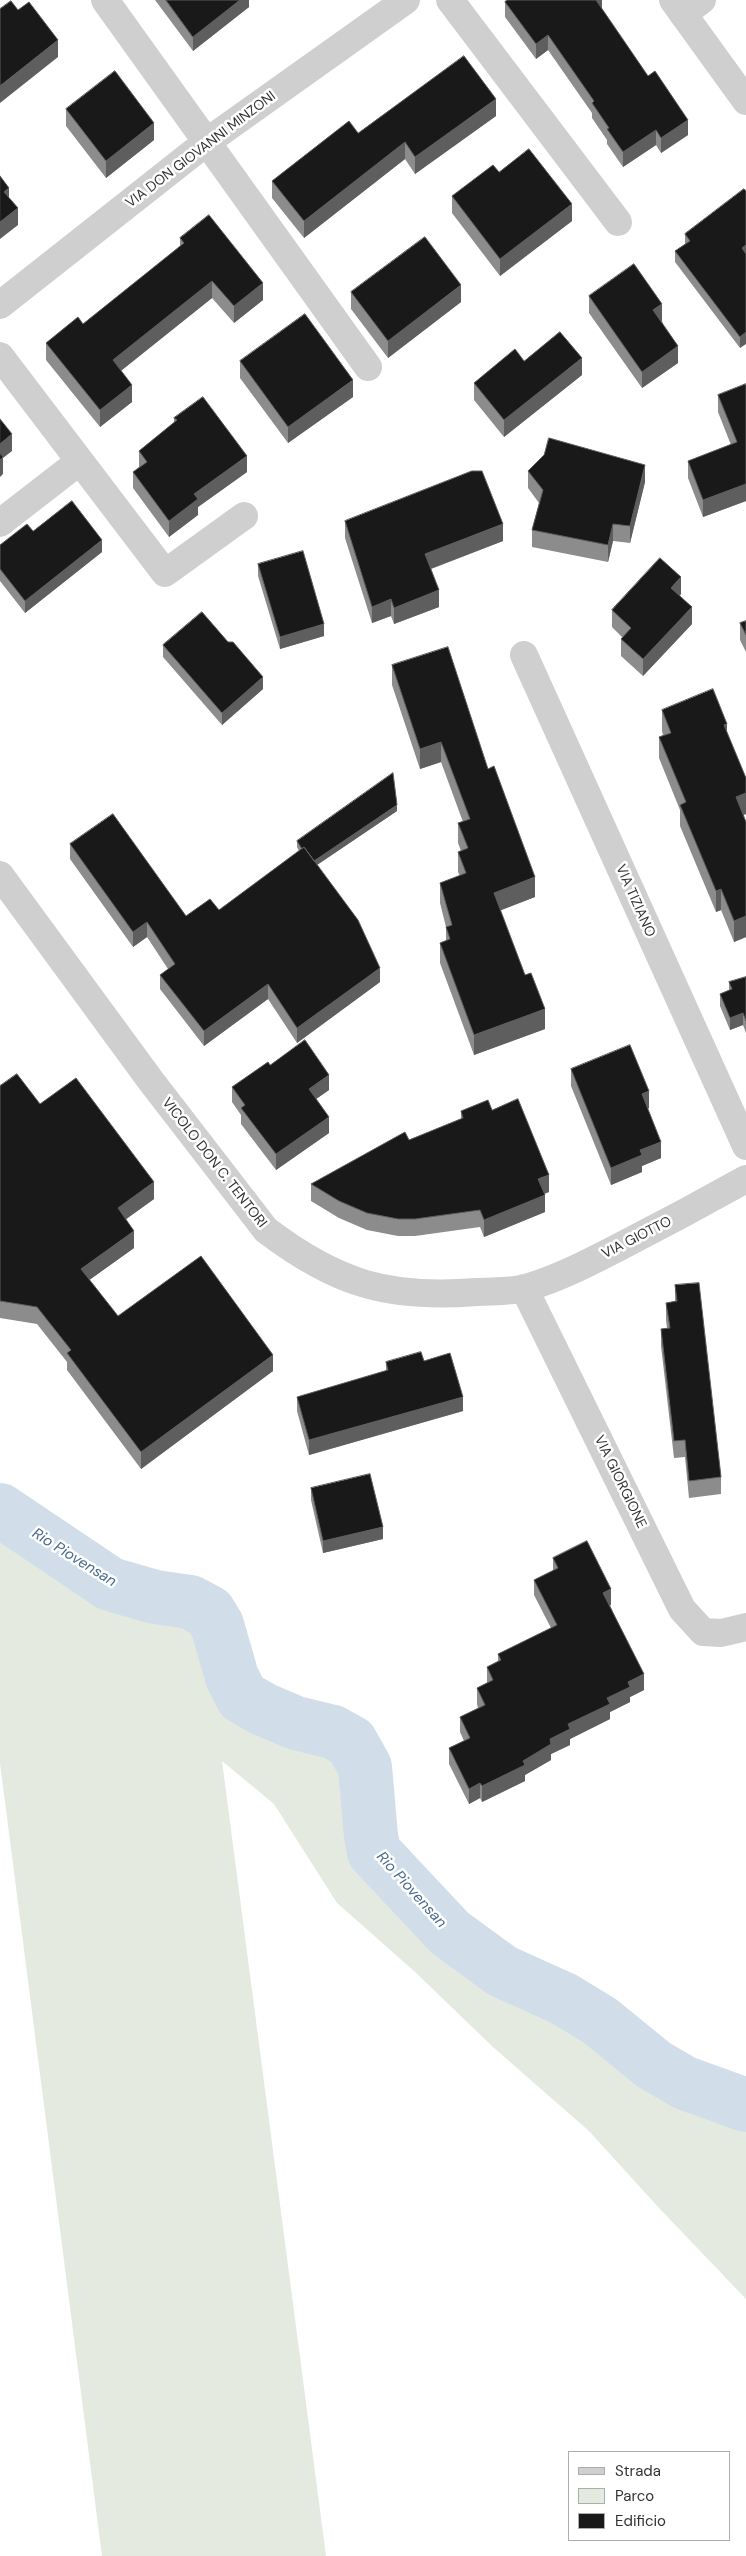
<!DOCTYPE html>
<html>
<head>
<meta charset="utf-8">
<style>
	body { margin:0 }
	#map { position:relative; width:746px; height:2556px; overflow:hidden; background:#fff; font-family:"DM Sans",sans-serif }
	canvas { display:block }
	.legend { position:absolute; left:568px; top:2451px; width:162px; height:90px; box-sizing:border-box; background:#fff; border:1px solid #adadad; margin:0; padding:6px 9px; list-style:none; font-size:15px; color:#323232 }
	.legend li { display:flex; align-items:center; gap:10px; height:25px }
	.legend b { width:25px; border:1px solid #adadad }
</style>
</head>
<body>
<div id="map">
<canvas width="746" height="2556"></canvas>
<ul class="legend">
<li><b style="height:6px;background:#cfcfcf"></b>Strada</li>
<li><b style="height:14px;background:#e4eadf"></b>Parco</li>
<li><b style="height:14px;background:#191919"></b>Edificio</li>
</ul>
</div>
<script>
const context = document.querySelector('canvas').getContext('2d');
context.lineJoin = 'round';
function paint(path, color) { context.fillStyle = color; context.fill(path, 'evenodd'); }
function stroke(path, color, width, dash) { context.strokeStyle = color; context.lineWidth = width; context.lineCap = dash ? 'butt' : 'round'; context.setLineDash(dash || []); context.stroke(path); }
function write(font, color, halo, rows, align = 'center') {
  context.font = font + ' "DM Sans",sans-serif'; context.lineWidth = 5; context.setLineDash([]); context.textBaseline = 'middle'; context.strokeStyle = halo; context.fillStyle = color; for (const [text, x, y, turn = 0] of rows) {
    context.save(); context.translate(x, y); context.rotate((+turn || 0) * Math.PI / 180); context.textAlign = isNaN(turn) ? turn : align; if (halo) context.strokeText(text, 0, 0); context.fillText(text, 0, 0); context.restore();
  }
}
const green = new Path2D(`
	M0,1485C22,1500 45,1513 67,1528C82,1539 96,1554 112,1562C146,1581 192,1572 224,1595C248,1614 244,1671 257,1682C273,1696 300,1702 319,1707C398,1725 391,1777 393,1843L464,1917L508,1951L576,1981L612,2004L666,2048L697,2066L746,2083V2299L659,2208L589,2131L493,2047L414,1971L337,1903L274,1804L222,1761L326,2556H102L0,1763Z`);
const river = new Path2D(`
	M0,1510L110,1584L155,1597L190,1602L209,1612L217,1625L232,1677L242,1697L263,1709L296,1723L333,1732L351,1742L365,1767L371,1836L374,1852L450,1933L502,1971L564,1999L600,2021L654,2065L685,2083L746,2105`);
const minor = new Path2D(`
	M105,0L368,367
	M450,0L618,222
	M683,14L702,0
	M0,305L208,141L406,0
	M0,356L165,573L244,516
	M0,523L80,461
	M524,655L746,1146
	M0,875L151,1081L266,1230C337,1284 389,1299 477,1292C493,1291 511,1292 526,1288C560,1278 592,1261 623,1245C664,1224 705,1202 746,1179
	M524,1288L682,1609L703,1632L721,1633L746,1627`);
const tertiary = new Path2D(`
	M673,0L746,101`);
const wall = new Path2D(`
	M155,0H249V7L193,51Z
	M602,0V9L688,135L661,153L656,145L623,167L607,144V140L592,118V113L548,50L536,59L505,17V2Z
	M66,109L154,140L106,178L66,126Z
	M496,116L415,174L405,159L304,238L272,198V181L358,133Z
	M499,172L572,221L500,276L452,213V196Z
	M744,189L740,348L675,262V251L685,244V234Z
	M180,238L263,300L234,323L212,298L121,371L132,402L100,427L46,360V343L83,324L180,247Z
	M351,292L461,302L388,358L351,309Z
	M589,296L662,321L678,363L642,388L589,313Z
	M240,361L353,397L288,443L240,378Z
	M524,361L582,375L504,437L474,400V383Z
	M746,384V501L703,517L688,478V461L731,445L718,412V395Z
	M174,418L247,472L198,507V515L169,537L133,488V472L139,467V451L174,423Z
	M528,471L645,482L630,543L613,541L608,562L532,547V530L539,503L528,488Z
	M345,521L503,541L431,569L439,607L394,624L391,616L372,623L345,538Z
	M33,531L102,552L25,613L0,581V545Z
	M258,564L324,636L280,649L258,576Z
	M681,594L680,596L692,624L643,676L621,656V639L623,638L612,627V610Z
	M746,621V652L740,640V623Z
	M163,645L263,689L222,725L163,657Z
	M392,665L488,769L535,897L500,910L545,1029L474,1055L440,963V943L446,941V927L440,903V883L460,876L458,872V852L461,851L458,843V823L463,822L441,762L420,769L392,685Z
	M662,710L727,732L746,814L743,815L746,822V937L734,942L721,910L716,912L680,826V810L659,758V737L663,735L662,731Z
	M397,811L317,865L380,982L297,1043L268,999L204,1046L160,989V975L168,969L147,937L133,947L70,859V844L186,916L219,910L299,851L297,847V841Z
	M746,977V1033L743,1025L730,1030L720,1006V994L729,990V982Z
	M270,1065L329,1090L316,1099L329,1133L276,1170L241,1124V1115L232,1102V1087Z
	M571,1069L649,1108L647,1109L661,1158L642,1166V1172L611,1185L571,1086Z
	M0,1086L40,1104L154,1199L126,1219L134,1248L89,1280L118,1316L273,1371L141,1469L67,1370V1362L37,1324L0,1318Z
	M492,1110L549,1192L544,1194L545,1212L484,1237L480,1227L415,1236H398L367,1230L339,1218L311,1201V1184L409,1140L461,1119V1111Z
	M675,1285L721,1477V1494L689,1498L685,1457L674,1458L661,1346V1329L667,1328L666,1320V1303L675,1301Z
	M424,1361L463,1411L309,1455L297,1411V1397L386,1371V1362Z
	M311,1488L383,1539L323,1553L311,1500Z
	M553,1558L611,1605H610L644,1690L630,1697V1702L610,1712V1719L570,1739V1745L551,1754V1760L525,1775V1781L482,1802L480,1798L469,1804L449,1764V1748L464,1741L460,1732V1717L478,1708L477,1704V1688L487,1683V1667L498,1661V1654L551,1628L534,1595V1580L553,1571Z`);
const shadedWall = new Path2D(`
	M240,0H249V7L193,51V37Z
	M595,0H602V9Z
	M548,35V50L536,59V44Z
	M58,40V57L0,103V86Z
	M496,99V116L415,174V157Z
	M688,120V135L661,153V138Z
	M154,123V140L106,178V161Z
	M656,130V145L623,167V152Z
	M405,142V159L304,238V221Z
	M9,188V205L4,192Z
	M572,204V221L500,276V259Z
	M18,208V225L0,239V222Z
	M746,245V256L742,248Z
	M212,281V298L113,377V360Z
	M263,283V300L234,323V306Z
	M461,285V302L388,358V341Z
	M662,304V321L653,327V310Z
	M746,332V344L740,348V337Z
	M678,346V363L642,388V372Z
	M582,358V375L504,437V420Z
	M353,380V397L288,443V427Z
	M132,385V402L100,427V410Z
	M12,434V451L3,458V474L0,477V444Z
	M247,456V472L198,507V515L169,537V521L194,494Z
	M645,465V482L630,543V526Z
	M746,484V501L703,517V500Z
	M503,524V541L425,571V554Z
	M613,524V541L608,562V545Z
	M102,540V552L25,613V601Z
	M681,577V594L671,605V588Z
	M439,590V607L394,624V608Z
	M391,599V616L372,623V607Z
	M692,607V624L643,676V659Z
	M324,624V636L280,649V637Z
	M263,677V689L222,725V713Z
	M727,724V745L724,725Z
	M441,742V762L420,769V749Z
	M746,793V814L736,818V797Z
	M397,805V811L311,869V863Z
	M535,877V897L494,913V893Z
	M721,889V910L716,912V891Z
	M746,916V937L734,942V921Z
	M147,922V937L133,947V932Z
	M380,968V982L297,1043V1028Z
	M268,984V999L204,1046V1031Z
	M545,1009V1029L474,1055V1035Z
	M743,1013V1025L730,1030V1018Z
	M329,1075V1090L309,1104V1089Z
	M649,1091V1108L642,1111V1094Z
	M329,1117V1133L276,1170V1154Z
	M661,1142V1158L642,1166V1172L611,1185V1168L640,1150Z
	M549,1175V1192L538,1196V1179Z
	M154,1182V1199L118,1225V1208Z
	M545,1195V1212L484,1237V1220Z
	M134,1231V1248L81,1286V1269Z
	M273,1355V1371L141,1469V1452Z
	M463,1397V1411L309,1455V1440Z
	M383,1527V1539L323,1553V1541Z
	M611,1589V1605L603,1608V1593Z
	M644,1674V1690L630,1697V1702L610,1712V1719L570,1739V1745L551,1754V1760L525,1775V1781L482,1802V1786L523,1761L568,1724L607,1698L628,1682Z
	M480,1783V1798L469,1804V1789Z`);
const building = new Path2D(`
	M166,0H240L193,37Z
	M507,0H596L648,76L655,71L688,120L661,138L656,130L623,152L607,129L609,128L592,103L594,101L548,35L536,44L505,2Z
	M11,1L18,10L29,2L58,40L0,86V9Z
	M464,56L496,99L415,157L405,142L304,221L272,181L349,121L358,133Z
	M115,71L154,123L106,161L66,109Z
	M529,149L572,204L500,259L452,196L493,165L499,172Z
	M0,176L9,188L4,192L18,208L0,222Z
	M744,189L746,191V245L742,248L746,254V332L740,337L675,251L690,241L685,234Z
	M209,215L263,283L234,306L212,281L113,360L132,385L100,410L46,343L78,317L83,324L184,243L180,238Z
	M425,237L461,285L388,341L351,292Z
	M634,264L662,304L653,310L678,346L642,372L589,296Z
	M305,314L353,380L288,427L240,361Z
	M560,332L582,358L504,420L474,383L515,349L524,361Z
	M746,384V484L703,500L688,461L737,442L718,395Z
	M203,397L247,456L194,494L198,499L169,521L133,472L147,462L139,451L177,420L174,418Z
	M0,419L12,434L0,444Z
	M549,438L645,465L630,526L613,524L608,545L532,530L543,490L528,471L544,455Z
	M0,453L3,457L0,460Z
	M472,471H482L503,524L425,554L439,590L394,608L391,599L372,607L345,521Z
	M72,501L102,540L25,601L0,569V545L27,524L33,531Z
	M303,551L324,624L280,637L258,564Z
	M660,558L681,577L671,588L692,607L643,659L621,639L631,628L612,610Z
	M202,612L228,642H233L263,677L222,713L163,645Z
	M746,621V635L740,623Z
	M448,647L488,769L494,766L535,877L494,893L525,975L531,973L545,1009L474,1035L440,943L450,939L446,927L452,925L440,883L466,873L458,852L468,848L458,823L470,819L441,742L420,749L392,665Z
	M713,689L727,724L724,725L746,778V793L736,797L746,822V916L734,921L721,889L716,891L680,805L686,802L659,737L671,733L662,710Z
	M393,773L397,805L314,861L304,847L302,849L297,841Z
	M113,814L186,916L210,899L219,910L304,847L358,920L380,968L297,1028L268,984L204,1031L160,975L175,964L147,922L133,932L70,844Z
	M746,977V1021L743,1013L730,1018L720,994L732,989L729,982Z
	M305,1040L329,1075L309,1089L329,1117L276,1154L241,1108L245,1105L232,1087L268,1062L270,1065Z
	M630,1045L649,1091L642,1094L661,1142L640,1150L642,1155L611,1168L571,1069Z
	M17,1074L40,1104L76,1078L154,1182L118,1208L134,1231L81,1269L118,1316L201,1256L273,1355L141,1452L67,1353L71,1350L37,1307L0,1301V1086Z
	M518,1099L549,1175L538,1179L545,1195L484,1220L480,1210L415,1219H398L367,1213L339,1201L311,1184L405,1132L409,1140L463,1118L461,1111L488,1100L492,1110Z
	M699,1283L721,1477L689,1481L685,1440L674,1441L661,1329L670,1328L666,1303L677,1301L675,1285Z
	M421,1352L424,1361L450,1353L463,1397L309,1440L297,1397L388,1370L386,1362Z
	M370,1474L383,1527L323,1541L311,1488Z
	M587,1541L611,1589L603,1593L644,1674L628,1682L630,1687L607,1698L610,1704L568,1724L570,1729L550,1739L551,1744L523,1761L525,1765L482,1786L480,1783L469,1789L449,1748L470,1738L460,1717L485,1705L477,1688L493,1680L487,1667L501,1660L498,1654L557,1625L534,1580L558,1568L553,1558Z`);
const streetNames = [
	["VIA DON GIOVANNI MINZONI",201,150,-37],
	["VIA TIZIANO",635,901,66],
	["VICOLO DON C. TENTORI",214,1163,52],
	["VIA GIOTTO",637,1238,-27],
	["VIA GIORGIONE",620,1482,64]
];
const waterNames = [
	["Rio Piovensan",74,1558,32],
	["Rio Piovensan",411,1890,48]
];
paint(green, '#e4eadf');
stroke(river, '#d1deea', 54);
stroke(minor, '#cfcfcf', 28);
stroke(tertiary, '#cfcfcf', 28);
paint(wall, '#8c8c8c');
paint(shadedWall, '#5e5e5e');
paint(building, '#191919');
stroke(building, '#5e5e5e', 1);
write('14px', '#323232', '#fff', streetNames);
write('italic 15px', '#476b8d', '#fff', waterNames);
</script>
</body>
</html>
